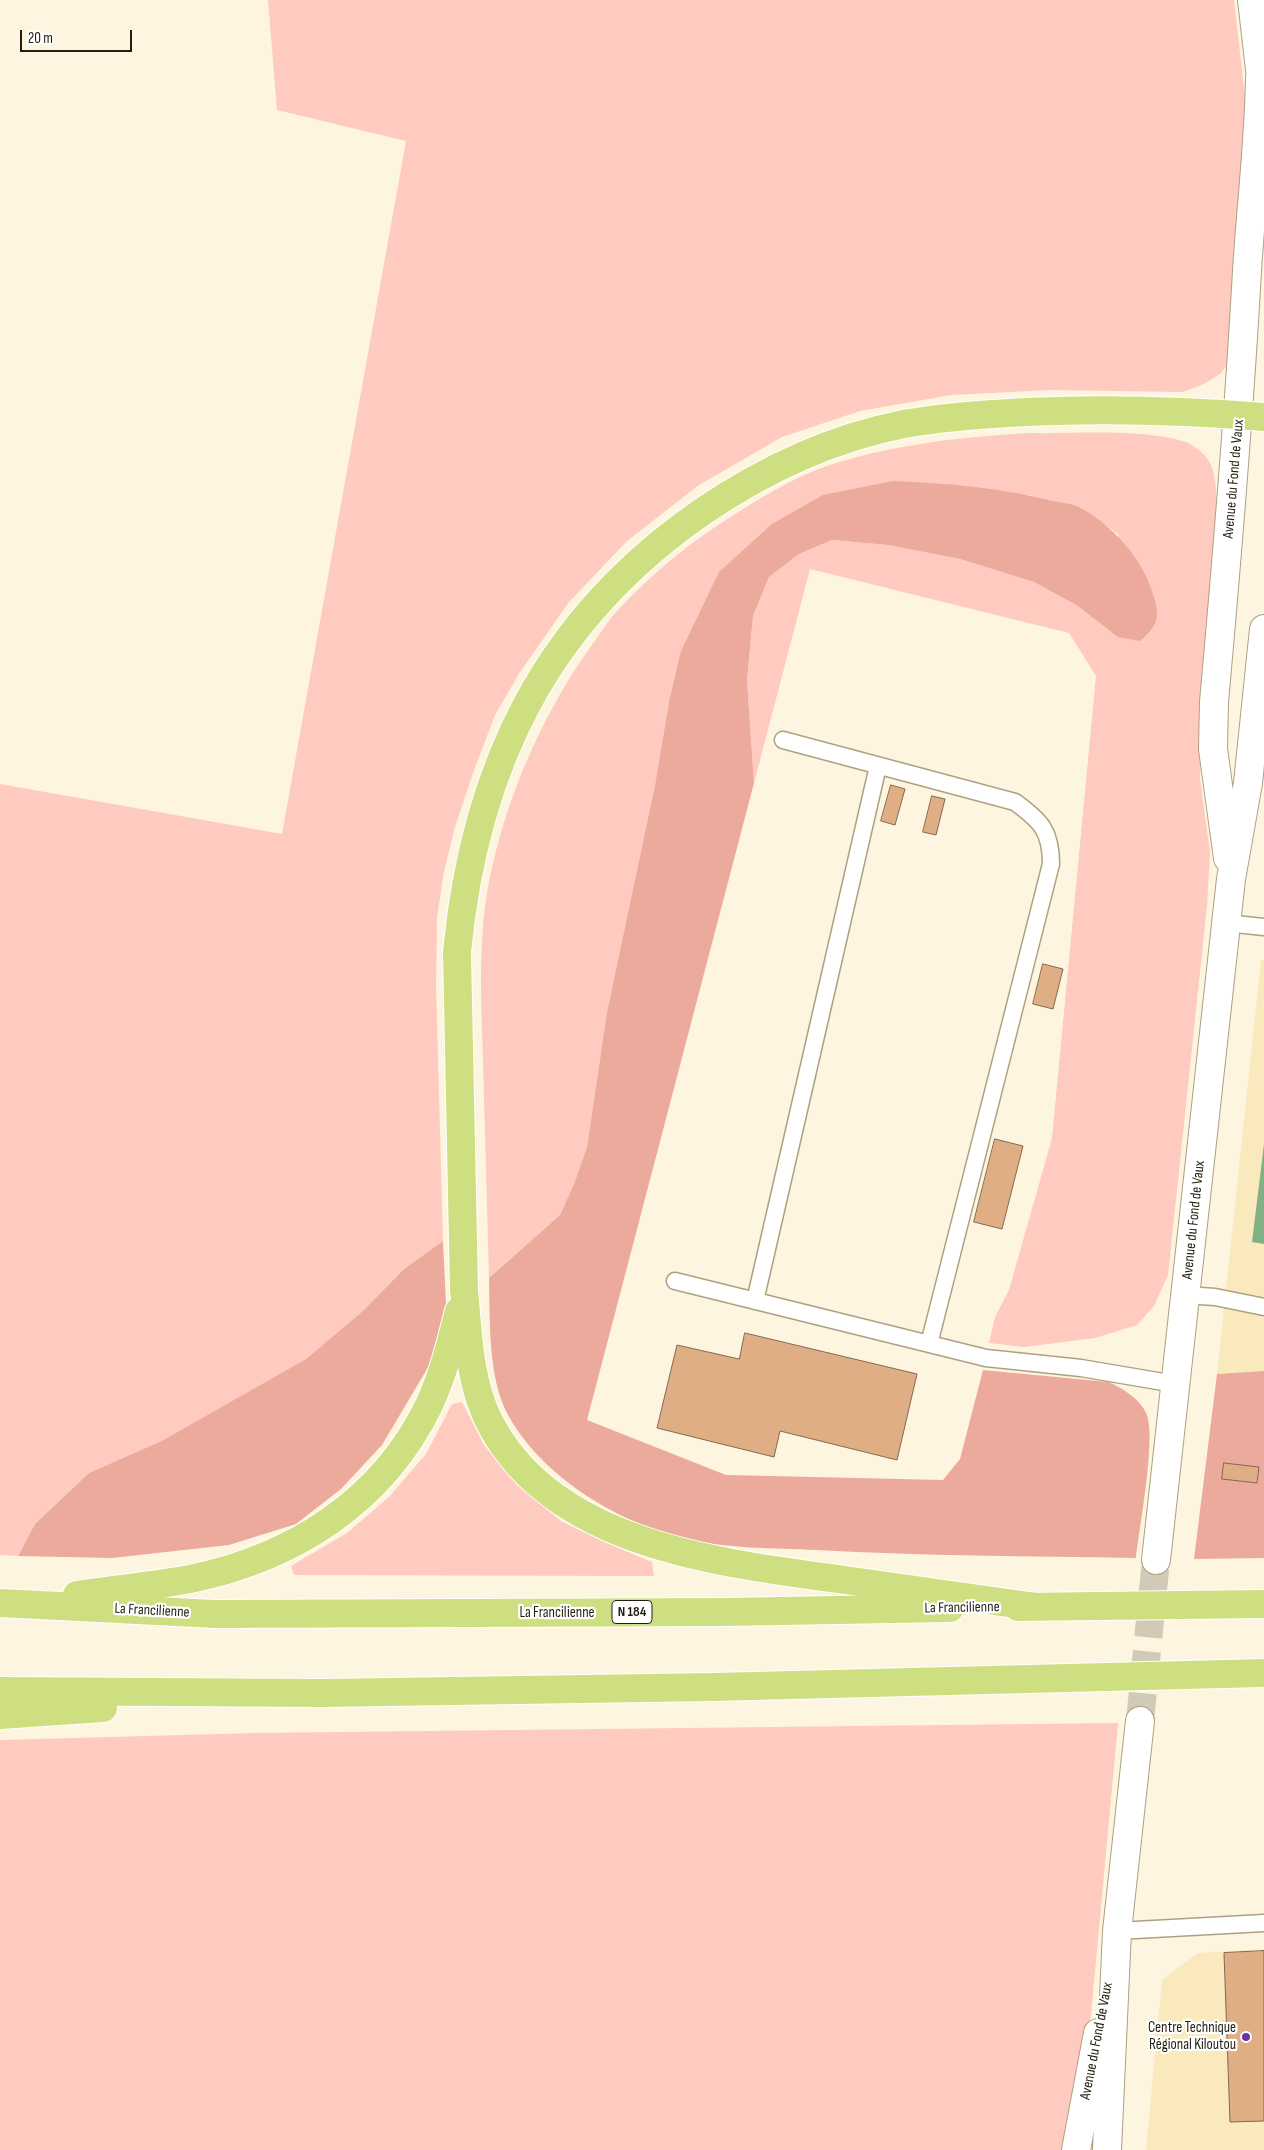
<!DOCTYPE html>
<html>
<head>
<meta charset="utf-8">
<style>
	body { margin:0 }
	#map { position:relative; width:1264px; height:2150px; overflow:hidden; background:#fdf5df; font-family:"Sofia Sans Condensed",sans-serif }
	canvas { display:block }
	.scale { position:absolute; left:20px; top:30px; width:112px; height:22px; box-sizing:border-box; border:2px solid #231e10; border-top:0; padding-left:6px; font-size:15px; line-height:18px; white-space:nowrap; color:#231e10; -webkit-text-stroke:4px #fff; paint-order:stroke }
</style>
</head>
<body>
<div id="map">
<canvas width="1264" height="2150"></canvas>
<div class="scale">20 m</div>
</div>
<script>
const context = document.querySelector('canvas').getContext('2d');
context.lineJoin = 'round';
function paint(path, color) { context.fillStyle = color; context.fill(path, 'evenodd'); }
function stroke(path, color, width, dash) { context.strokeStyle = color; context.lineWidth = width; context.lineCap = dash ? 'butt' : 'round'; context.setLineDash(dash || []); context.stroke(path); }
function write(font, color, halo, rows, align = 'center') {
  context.font = font + ' "Sofia Sans Condensed",sans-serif'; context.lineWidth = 4.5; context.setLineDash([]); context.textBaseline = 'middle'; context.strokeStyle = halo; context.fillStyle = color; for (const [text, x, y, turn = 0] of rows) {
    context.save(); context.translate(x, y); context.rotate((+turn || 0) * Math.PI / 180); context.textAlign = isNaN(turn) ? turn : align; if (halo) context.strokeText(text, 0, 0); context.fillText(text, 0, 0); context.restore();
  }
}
const built = new Path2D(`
	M1261,960H1264V1371L1217,1374Z
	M1264,1949V2150H1146L1162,1980L1198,1953Z`);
const green = new Path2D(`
	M268,0H1234L1248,123L1231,360L1220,374L1204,384L1183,392L1050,390L951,395L860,411L782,437L699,485L627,541L569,602L520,672L495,715L473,773L455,827L444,871L437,917L436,986L443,1241L404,1269L364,1310L306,1359L162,1442L89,1473L35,1524L18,1556L0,1555V784L282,834L406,141L277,110Z
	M1029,433C1075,434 1129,429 1175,439C1190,442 1205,451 1211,465C1217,479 1216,500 1217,515L1202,723L1200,779L1210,852L1207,906L1168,1275L1154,1306L1137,1325L1095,1338L1024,1347L989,1343L995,1317L1009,1290L1052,1138L1096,676L1069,633L810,569L754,783L747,681L753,616L769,577L799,554L832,540L888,545L960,559L1034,582L1078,606L1119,535L1082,508L1030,495H823L669,702L655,785L607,1012L587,1147L574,1184L560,1215L489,1278C487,1206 485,1134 483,1062C482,1017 479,972 483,928C491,829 538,717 597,638C604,628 610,618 618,610C655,570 698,536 745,508C772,491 803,473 833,464C897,444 962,437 1029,433Z
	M462,1402L484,1445L516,1484L561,1521L604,1542L652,1562L654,1576L294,1575L291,1566L347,1533L389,1497L426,1454L452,1404Z
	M1118,1723L1091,2015L1063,2150H0V1740L256,1733Z`);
const forest = new Path2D(`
	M893,481C947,483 1002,488 1054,501C1063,503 1075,504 1083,509C1113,527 1139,555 1151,588C1159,612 1162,623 1140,641L1118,637L1078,606L1034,582L960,559L888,545L832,540L799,554L769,577L753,616L747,681L754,783L587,1420L726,1475L943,1480L960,1459L983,1370L1108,1382C1121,1387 1140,1399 1146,1413C1157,1435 1139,1529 1136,1558C1030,1556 923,1556 817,1550C773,1548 726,1549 683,1538C616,1522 538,1474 506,1411C488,1374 490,1318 489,1278L560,1215L574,1184L587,1147L607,1012L655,785L669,702L681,651L719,572L772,524L823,495Z
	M443,1241L446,1304L442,1331L430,1364L382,1445L341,1489L296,1524L229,1545L112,1558L18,1556L35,1524L89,1473L162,1441L306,1359L364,1310L404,1269Z
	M1264,1371V1558L1194,1559L1217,1374Z`);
const water = new Path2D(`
	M1264,1144V1244L1252,1242Z`);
const building = new Path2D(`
	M891,785L905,789L895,825L881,821Z
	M932,796L945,799L936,835L923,832Z
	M1043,964L1063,969L1053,1009L1033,1004Z
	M995,1139L1023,1146L1002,1229L974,1222Z
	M745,1333L917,1374L897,1460L780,1431L774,1457L657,1428L677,1345L739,1359Z
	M1224,1463L1259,1467L1257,1483L1222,1479Z
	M1264,1951V2121L1230,2122L1224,1953Z`);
const tertiaryTunnel = new Path2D(`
	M1140,1721L1156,1560`);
const service = new Path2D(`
	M783,740L1015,802C1041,821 1051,831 1051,864L929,1344
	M1226,923L1264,927
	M675,1281L986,1358L1081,1368L1175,1384
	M1185,1295L1215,1297L1264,1307
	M755,1301L878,766
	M1117,1931L1264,1923`);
const tertiary = new Path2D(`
	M1252,0L1263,95
	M1228,858L1213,749L1214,702C1227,558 1239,415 1247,271C1251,206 1259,142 1260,78
	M1156,1560L1231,879L1248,783L1264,629
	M1076,2150L1098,2033
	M1107,2150L1117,1931L1140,1721`);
const trunk = new Path2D(`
	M77,1595C114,1589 153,1586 190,1579C293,1558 382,1502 429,1405C443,1375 451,1343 459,1311
	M0,1603L214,1614L725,1612L950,1608
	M1018,1607L1264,1604
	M1036,1607C972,1598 909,1589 845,1580C722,1563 550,1546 488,1419C469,1380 468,1333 464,1290L457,952C475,766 546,620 702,512C762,471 832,438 904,424C938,418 974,415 1009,413C1094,408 1179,410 1264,417
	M0,1691L323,1693L714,1687L1264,1673
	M0,1715L103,1708`);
const markers = [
	[1246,2037,5,"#702fa4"]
];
const shields = [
	[632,1612,40]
];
const shieldNames = [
	["N 184",632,1612]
];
const streetNames = [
	["Avenue du Fond de Vaux",1234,479,-85],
	["Avenue du Fond de Vaux",1194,1220,-84],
	["La Francilienne",962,1608,-1],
	["La Francilienne",152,1611,3],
	["La Francilienne",557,1613],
	["Avenue du Fond de Vaux",1097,2041,-79]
];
const poiNames = [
	["Centre Technique",1236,2028],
	["Régional Kiloutou",1236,2045]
];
paint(built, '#fae9bd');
paint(green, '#ffcabf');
paint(forest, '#ebaa9c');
paint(water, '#81b085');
paint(building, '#e0ae85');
stroke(building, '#846851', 1);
stroke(tertiaryTunnel, '#d1cab6', 28, [28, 14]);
stroke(service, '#aea17f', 19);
stroke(tertiary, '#aea17f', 30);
stroke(trunk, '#fff', 30);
stroke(service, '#fff', 16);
stroke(tertiary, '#fff', 28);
stroke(trunk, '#cedf82', 28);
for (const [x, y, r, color] of markers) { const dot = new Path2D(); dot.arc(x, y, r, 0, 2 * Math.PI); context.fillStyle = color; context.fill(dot); stroke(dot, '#fff', 2); }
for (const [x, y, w] of shields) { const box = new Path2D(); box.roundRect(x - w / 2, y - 11.5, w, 23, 4); context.fillStyle = '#fff'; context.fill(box); stroke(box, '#231e10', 1); }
write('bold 14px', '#231e10', null, shieldNames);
write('15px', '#231e10', '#fff', streetNames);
write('15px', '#231e10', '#fff', poiNames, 'right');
</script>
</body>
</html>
